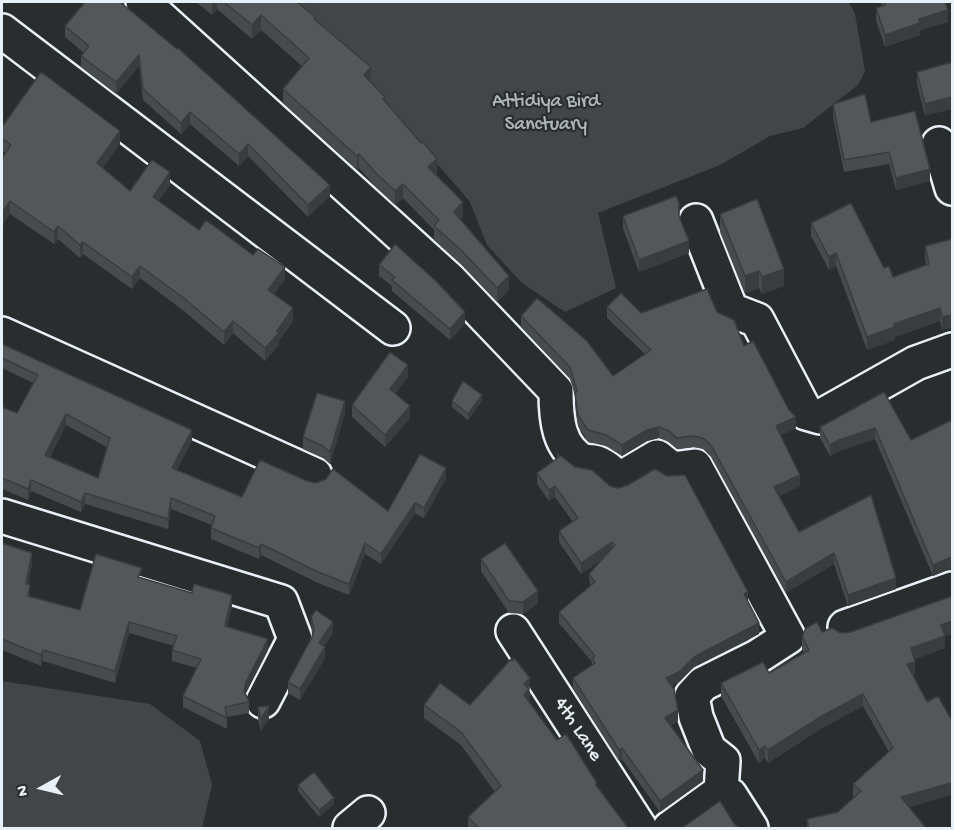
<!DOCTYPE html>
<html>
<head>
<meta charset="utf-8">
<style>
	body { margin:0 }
	#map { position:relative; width:954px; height:830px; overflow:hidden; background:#2a2d2e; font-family:"Gochi Hand",sans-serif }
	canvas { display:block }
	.frame { position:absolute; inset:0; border:3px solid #e8f1f8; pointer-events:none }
	.north { position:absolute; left:12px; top:758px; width:60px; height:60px; -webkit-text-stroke:4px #2a2d2e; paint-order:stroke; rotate:262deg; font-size:16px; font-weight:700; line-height:24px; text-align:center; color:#e8f1f8 }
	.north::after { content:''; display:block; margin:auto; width:21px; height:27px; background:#e8f1f8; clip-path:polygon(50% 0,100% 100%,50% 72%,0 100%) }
</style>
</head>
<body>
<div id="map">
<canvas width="954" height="830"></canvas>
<div class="frame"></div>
<div class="north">N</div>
</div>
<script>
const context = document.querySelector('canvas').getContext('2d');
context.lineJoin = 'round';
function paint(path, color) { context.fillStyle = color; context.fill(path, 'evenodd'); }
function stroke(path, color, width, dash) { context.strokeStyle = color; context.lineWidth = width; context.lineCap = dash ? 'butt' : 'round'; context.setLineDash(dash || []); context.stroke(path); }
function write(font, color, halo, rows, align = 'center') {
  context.font = font + ' "Gochi Hand",sans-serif'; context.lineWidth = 4.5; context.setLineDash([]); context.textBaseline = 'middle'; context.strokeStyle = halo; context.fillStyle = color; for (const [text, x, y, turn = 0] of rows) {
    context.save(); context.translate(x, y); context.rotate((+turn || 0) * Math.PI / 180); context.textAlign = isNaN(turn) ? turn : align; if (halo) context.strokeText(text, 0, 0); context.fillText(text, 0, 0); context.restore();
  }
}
const green = new Path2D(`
	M294,2H849L855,14L865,71L858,85L803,128L770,136L720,165L598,213L616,288L565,312L522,283L487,245L470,202L347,59Z
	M2,681L150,704L200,741L212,785L202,828H2Z`);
const minor = new Path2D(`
	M143,2L449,279L556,391C556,419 558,449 585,462C598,459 611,470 618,480L657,457L672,469L695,466L788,637L757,657L703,684L692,696L696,717L709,750L723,761L721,791
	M2,31L393,328
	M939,144L952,188
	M696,221L731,310L757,320L806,413L820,417L916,363L952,350
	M2,334L315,475
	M2,516L281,602L295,639L263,701
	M845,627L952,589
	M513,631L640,828
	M350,828L368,813
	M670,828L721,791L730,795L751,828`);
const wall = new Path2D(`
	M85,2L330,196L308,217L248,156L239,166L190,124L181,134L143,100L139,66L116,94L81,67V56L84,53L65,37V26Z
	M196,2H297L371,81L385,101L437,173L436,174L463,217L460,219L509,290L497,302L462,265L434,240V230L403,198L395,205L376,187L359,168L357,170L283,103V89L302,66L261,30L252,39L217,9L212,15Z
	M881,2H945L948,22L920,30V35L885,47L876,20V8L882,6Z
	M952,62L925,116L917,84V72Z
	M833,104L871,122L930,181L896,190L889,164L844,172L833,116Z
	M2,127L120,144L102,168L130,191L170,185L158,201L199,230L285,279L274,294L293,321L279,341V345L265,361L233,333L224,345L185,312L140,278L132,289L83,254L80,258L58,239L54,244L10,214L5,153L2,150Z
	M720,214L784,286L762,294L759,288L745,294L720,232Z
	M623,216H679L689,253L639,272L623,228Z
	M811,223L884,268L893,277L926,265L925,259V246L952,239L942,330L940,321L895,337V340L867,350L836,266L829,270L811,236Z
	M379,265L465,323L450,340L392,291V286L379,276Z
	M607,307L641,313L717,312L744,346L796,428L781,435L800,486L779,496L799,532L896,589L848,606L834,564L786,593L711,457L703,449L693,447L677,449L669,442L659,438L647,441L622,456L606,446L588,442L578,426L575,404V396L570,379L521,327V316L613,376L645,354L607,318Z
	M2,344L192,440L177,470L242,497L307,481L388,511L446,479L424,518L415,513L381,564L365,554L349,595L318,583L261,555L259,559L211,539V528L212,525L171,509L168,529L85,504L81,512L31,491L28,500L2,489V407L17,413L33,383L2,368ZM66,425L107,447L98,478L50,457Z
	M408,377L395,393L410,418L385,447L352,417V405Z
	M884,392L911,440L952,420V568L933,576L875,439L839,451L830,456L820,438V427Z
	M452,401H482L468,420L452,407Z
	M345,413L330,464L323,458L303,449V437Z
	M557,453L575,467L610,486L748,602L759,634L694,667L679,682L671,686L678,721L670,726L703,781L660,812L622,759L619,761L573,689V678L592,665V662L559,623V612L590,586L589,574L603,558L581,574L559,542V531L573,522L555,497L549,501L537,484V473L557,458Z
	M2,543L32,564L28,584L30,597L80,610L142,578L232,607L227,626L268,650L246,693V694L249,702V713L227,717V729L183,707V696L197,668L172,661V650L174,646L129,633L115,683L43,661L41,666L2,650Z
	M481,559L538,603L523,614L509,613L481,571Z
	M952,596V634L945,636V648L914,659L915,674L913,675L927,702L952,721V802L951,795L909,807L926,828H807V819L838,812L854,797L853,796V784L889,752L863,706L822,728L768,763L765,758L759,763L721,696V683L769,673L804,653L802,649V636L822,632H851Z
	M311,617L333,633L324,646L325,658L300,700L288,693V682L312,637Z
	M530,691L529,701L557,740L597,787L628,828H468V817L495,792L461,745L424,718V705H470Z
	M258,707L269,718L261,731L258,719Z
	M298,785L334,804L319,817L298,791Z`);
const shadedWall = new Path2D(`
	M212,2H217V9L212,15Z
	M948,10V22L920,30V35L885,47V35L919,19Z
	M261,15V30L252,39V25Z
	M139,55V66L116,94V82Z
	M371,67V81L364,75Z
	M952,97V109L925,116V104Z
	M190,112V124L181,134V123Z
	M120,131V144L97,176V163Z
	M248,144V156L239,166V154Z
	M359,154V168L357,170V156Z
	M437,159V173L428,181V167Z
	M930,169V181L896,190V178Z
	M170,172V185L153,209V197Z
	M403,184V198L395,205V191Z
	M330,185V196L308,217V205Z
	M10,201V214L2,226V213Z
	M463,202V217L454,226V212Z
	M58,226V239L54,244V232Z
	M689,241V253L639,272V260Z
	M83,242V254L80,258V245Z
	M836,253V266L829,270V257Z
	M140,266V278L132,289V277Z
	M285,267V279L268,302V290Z
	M784,269V286L762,294V277Z
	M759,271V288L745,294V276Z
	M509,276V290L497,302V288Z
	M293,308V321L279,341V345L265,361V348Z
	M940,308V321L895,337V340L867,350V337L894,324Z
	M465,312V323L450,340V329Z
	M952,315V328L942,330V317Z
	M233,321V333L224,345V332Z
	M408,365V377L390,401V389Z
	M482,395V401L468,420V414Z
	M345,401V413L330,464V452Z
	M410,406V418L385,447V435Z
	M66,414V425L45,466V455Z
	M796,417V428L776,438V426Z
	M659,427V438L647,441L622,456V445L647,430Z
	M875,428V439L839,451L830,456V445L839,440Z
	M192,430V440L172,479V468Z
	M446,468V479L424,518V508Z
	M800,475V486L774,499V487Z
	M31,480V491L28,500V489Z
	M555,486V497L549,501V490Z
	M85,493V504L81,512V502Z
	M171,498V509L168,529V519Z
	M415,503V513L381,564V554Z
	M612,542V553L581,574V563Z
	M365,543V554L349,595V584Z
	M261,544V555L259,559V548Z
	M32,553V564L26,595V584Z
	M834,553V564L786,593V582Z
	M952,557V568L933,576V565Z
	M896,578V589L848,606V595Z
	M538,591V603L523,614V602Z
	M748,592V603L744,594Z
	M232,595V607L225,637V626Z
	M952,621V634L941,637V625Z
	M129,622V633L115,683V671Z
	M333,622V633L319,654V643Z
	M759,623V634L694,667L679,682L666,689V678L694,657Z
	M945,636V648L911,661V648Z
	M268,639V650L246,693L244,702V691L246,682Z
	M325,647V658L300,700V689Z
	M43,650V661L41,666V655Z
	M915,662V674L907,677V664Z
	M530,678L529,703L524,708V684Z
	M863,694V706L822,728L768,763V750L822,716Z
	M269,706V718L261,731V719Z
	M678,710V721L665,729V718Z
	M765,746V758L759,763V750Z
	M622,748V759L619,761V750Z
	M703,770V781L660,812V801Z
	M951,783V795L901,810V797Z
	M334,798V804L319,817V810Z`);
const building = new Path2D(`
	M85,2H120L177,49L178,48L330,185L308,205L248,144L239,154L190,112L181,123L143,89L139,55L116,82L81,56L89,46L65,26Z
	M224,2H297L315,17L314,19L371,67L364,75L385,97L383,99L421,143L423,142L437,159L428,167L463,202L454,212L509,276L497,288L462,251L434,226L439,220L403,184L395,191L376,173L359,154L357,156L283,89L309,58L261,15L252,25Z
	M885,2H945L948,10L919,19L920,23L885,35L876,8L885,5Z
	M952,62V97L925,104L917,72Z
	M41,72L120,131L97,163L130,191L152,160L170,172L153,197L199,230L206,220L253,255L258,249L285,267L268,290L293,308L277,331L279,333L265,348L233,321L224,332L185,299L140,266L132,277L83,242L80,245L58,226L54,232L10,201L2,213V158L11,145L2,138V127Z
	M865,94L871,122L915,111L930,169L896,178L889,152L844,160L833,104Z
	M676,196L679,203V216L689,241L639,260L623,216Z
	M757,199L784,269L762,277L759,271L745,276L720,214Z
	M851,203L884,268L889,266L893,277L929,264L925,246L952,239V315L942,317L940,308L894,324L895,327L867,337L836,253L829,257L811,223Z
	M395,244L436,281L465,312L450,329L392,280L395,277L379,265Z
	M707,289L717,312L734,320L744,346L753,341L789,410L796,417L776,426L800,475L774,487L799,532L871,495L896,578L848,595L834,553L786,582L711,445L703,438L693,436L677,438L669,431L659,427L647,430L622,445L606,435L588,430L578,415L575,393L577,391L570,367L521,316L537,298L587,341L613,376L651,350L607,307L621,293L641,313Z
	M2,344L192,430L172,468L242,497L260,460L307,481L316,483L326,479L333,469L388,511L420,454L446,468L424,508L415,503L381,554L365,543L349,584L318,572L261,544L259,548L211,528L215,516L171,498L168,519L85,493L81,502L31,480L28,489L2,478V407L17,413L38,375L2,358ZM66,414L110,438L98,478L45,455Z
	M390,352L408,365L390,389L410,406L385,435L352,405Z
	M463,381L482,395L468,414L452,401Z
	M884,392L911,440L952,420V557L933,565L875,428L839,440L830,445L820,427Z
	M317,393L345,401L330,452L323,446L303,437Z
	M557,453L575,467L592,470L610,486L618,488L628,485L655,469L667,476L685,475L748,592L744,594L759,623L694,657L679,672L666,678L674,689L678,710L665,718L703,770L660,801L622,748L619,750L573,678L595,663L592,659L595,656L559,612L595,582L589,574L615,545L612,542L581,563L559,531L578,518L555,486L549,490L537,473L559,457Z
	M2,543L32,553L26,584H30L28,596L80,610L96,554L142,568L138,577L192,593L194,584L232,595L225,626L268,639L246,682L244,691L249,702L225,707L227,718L183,696L201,659L172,650L177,636L129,622L115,671L43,650L41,655L2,639Z
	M505,543L538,591L523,602L509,601L481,559Z
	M952,596V621L941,625L945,636L911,648L915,662L907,664L927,702L938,696L952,721V790L951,783L901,797L926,828H809L807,819L838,812L861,791L853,784L893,748L863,694L822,716L768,750L765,746L759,750L721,683L763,662L769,673L809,650L802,636L806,628L817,622L822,632L832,628L841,633L851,632Z
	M316,610L333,622L319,643L325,647L300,689L288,682L312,637L314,629L311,617Z
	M514,658L530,678L524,684L529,689L524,695L557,740L566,734L597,783L595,784L628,828H479L468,817L501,786L461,732L424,705L440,683L470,705L511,659L512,661Z
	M269,706L261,719L258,707Z
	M314,772L334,798L319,810L298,785Z
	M720,801L735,825L740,828H682Z`);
const parkNames = [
	["Attidiya Bird",546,103],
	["Sanctuary",546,126]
];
const streetNames = [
	["4th Lane",577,730,57]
];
paint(green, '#424648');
stroke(minor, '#e8f1f8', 38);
stroke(minor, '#2a2d2e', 33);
paint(wall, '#474b4d');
paint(shadedWall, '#3a3d3e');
paint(building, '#535759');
stroke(building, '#3a3d3e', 1.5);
write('20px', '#aeb5ba', '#2a2d2e', parkNames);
write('20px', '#e8f1f8', '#2a2d2e', streetNames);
</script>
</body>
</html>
